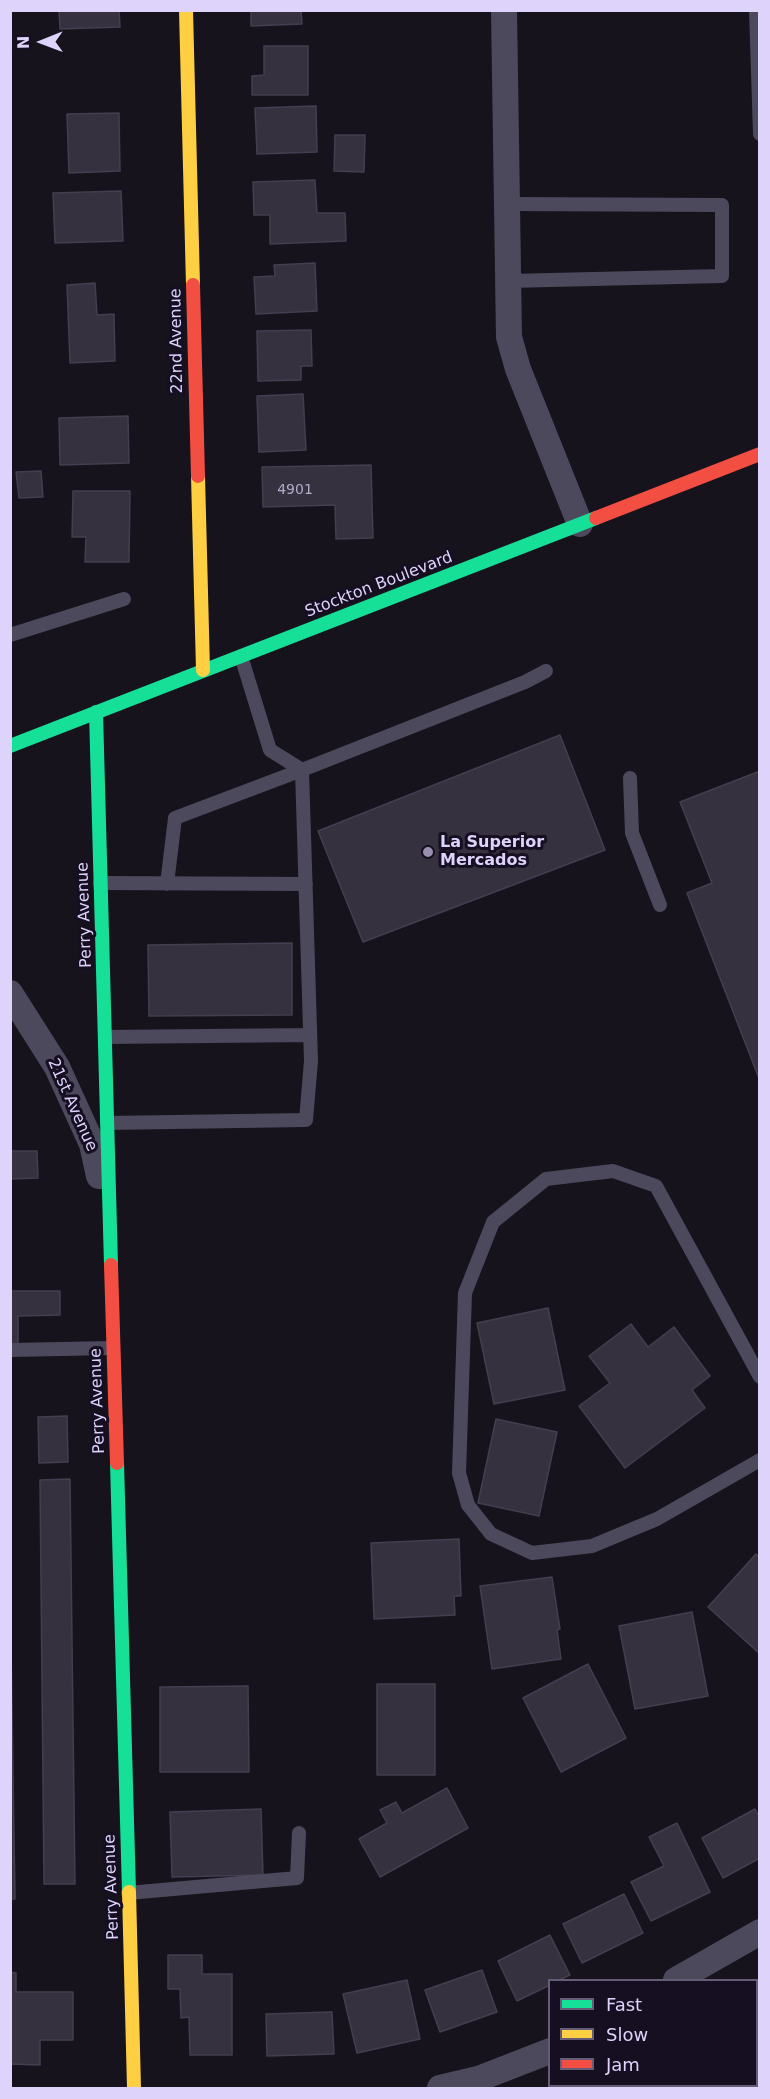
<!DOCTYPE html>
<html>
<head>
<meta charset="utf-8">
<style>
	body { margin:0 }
	#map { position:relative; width:770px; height:2099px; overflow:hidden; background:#16131d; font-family:"DejaVu Sans",sans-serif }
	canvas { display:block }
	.frame { position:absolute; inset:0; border:12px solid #ded3fb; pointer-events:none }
	.legend { position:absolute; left:548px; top:1979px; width:210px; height:108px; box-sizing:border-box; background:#150f21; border:2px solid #655d78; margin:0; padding:8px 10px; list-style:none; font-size:18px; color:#ded3fb }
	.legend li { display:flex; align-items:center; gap:12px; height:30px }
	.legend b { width:30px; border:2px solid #655d78 }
	.north { position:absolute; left:12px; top:12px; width:60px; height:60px; -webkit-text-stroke:4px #150f21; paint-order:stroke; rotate:269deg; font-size:16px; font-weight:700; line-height:24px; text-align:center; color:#ded3fb }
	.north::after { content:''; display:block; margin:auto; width:21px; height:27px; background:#ded3fb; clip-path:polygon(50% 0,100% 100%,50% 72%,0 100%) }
</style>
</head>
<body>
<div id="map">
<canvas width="770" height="2099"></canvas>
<div class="frame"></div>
<ul class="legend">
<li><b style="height:8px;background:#16e098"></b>Fast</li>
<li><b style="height:8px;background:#ffcf43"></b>Slow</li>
<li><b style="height:8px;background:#f24e42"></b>Jam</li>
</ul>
<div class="north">N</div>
</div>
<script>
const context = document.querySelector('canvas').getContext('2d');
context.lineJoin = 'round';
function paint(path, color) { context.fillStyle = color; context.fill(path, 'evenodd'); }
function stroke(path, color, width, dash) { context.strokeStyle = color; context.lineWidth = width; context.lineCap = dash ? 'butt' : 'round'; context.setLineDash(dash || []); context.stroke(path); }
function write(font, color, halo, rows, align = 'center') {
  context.font = font + ' "DejaVu Sans",sans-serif'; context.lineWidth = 6; context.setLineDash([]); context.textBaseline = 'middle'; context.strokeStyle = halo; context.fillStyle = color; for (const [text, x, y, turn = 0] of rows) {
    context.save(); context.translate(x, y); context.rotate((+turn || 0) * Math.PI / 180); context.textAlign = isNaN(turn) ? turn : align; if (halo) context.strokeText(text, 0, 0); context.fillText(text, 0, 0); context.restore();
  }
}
const building = new Path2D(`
	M59,10H119L120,27L60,29Z
	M251,10H301L302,24L251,26Z
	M264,46H308V95H252V76L264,75Z
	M316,106L317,152L257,154L255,108Z
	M119,113L120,171L69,173L67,114Z
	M335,135H365L364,172L334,171Z
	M315,180L317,213H345L346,241L270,244V215H254L253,182Z
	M121,191L123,241L55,243L53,193Z
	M315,263L317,311L256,314L254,277L275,276L274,265Z
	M95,283L97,315L114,314L115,361L70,363L67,285Z
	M311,330L312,366H301V380L258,381L257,331Z
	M303,394L306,450L259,452L257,396Z
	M128,416L129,463L60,465L59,418Z
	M371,465L373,538L336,539L335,505L263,507L262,467Z
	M41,471L43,497L19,498L16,472Z
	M73,491H130L129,562H85L86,537H72Z
	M560,735L605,850L363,942L318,831Z
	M760,771V1081L687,893L712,883L680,802Z
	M292,943V1015L149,1016L148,945Z
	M10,1151H37L38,1178L10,1179Z
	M10,1291H60V1315L18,1316V1345H10Z
	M548,1308L565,1390L494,1404L477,1323Z
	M631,1324L648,1347L674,1327L710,1376L692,1390L705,1408L625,1468L579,1406L610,1383L589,1356Z
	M67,1416L68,1462L39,1463L38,1417Z
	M496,1419L557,1432L539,1516L478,1503Z
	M70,1479L75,1884H44L40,1480Z
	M459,1539L461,1596H454L455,1615L374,1619L371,1543Z
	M756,1554L760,1558V1654L708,1607Z
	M552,1577L560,1629L557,1630L561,1659L492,1669L480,1586Z
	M10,1582L15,1899H10Z
	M692,1612L708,1696L635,1709L619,1626Z
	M588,1664L626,1738L561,1772L523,1698Z
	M377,1684H435V1775H377Z
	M248,1686L249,1772H160V1687Z
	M447,1788L468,1828L380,1877L359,1839L387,1823L380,1810L396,1802L402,1813Z
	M261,1809L263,1875L172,1877L170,1812Z
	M755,1809L760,1818V1858L723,1878L702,1838Z
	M677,1823L710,1892L651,1921L631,1882L664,1866L649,1837Z
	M624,1894L643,1933L582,1963L563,1924Z
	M550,1935L570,1975L559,1980H550V1985L517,2001L498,1961Z
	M168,1955H202V1974H232V2055H190L189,2017L181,2018L180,1989H168Z
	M482,1970L497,2012L440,2032L425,1990Z
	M10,1972L16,1973V1992H73V2040H40V2065L10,2064Z
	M407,1980L420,2039L357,2053L343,1994Z
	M332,2012L334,2054L267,2056L266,2014Z
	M760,2015V2063L756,2065V2017Z
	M658,2086H722L723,2088H659Z`);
const lane = new Path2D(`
	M756,10L760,134
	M507,204L722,205V276L508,281
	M10,635L124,599
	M630,778L632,833L660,905
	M100,883L306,884
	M167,884L175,818L302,770L525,682L546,671
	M105,1037L310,1035
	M107,1123L306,1120L311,1061L302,770L270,750L241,656
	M10,1350L113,1348
	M760,1377L656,1186L613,1171L546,1179L493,1222L465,1293L459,1473L468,1505L491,1534L532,1553L592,1546L657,1519L760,1460
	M128,1893L297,1878L299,1833`);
const street = new Path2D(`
	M504,10L509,337L518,369L580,524
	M10,993L57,1067L92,1144L99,1176
	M676,1980L760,1932
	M440,2088L478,2079L550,2051`);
const fast = new Path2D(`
	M96,712L111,1265
	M10,746L596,518
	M117,1463L129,1892`);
const slow = new Path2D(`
	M186,10L193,285
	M198,476L203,670
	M129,1892L134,2088`);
const jam = new Path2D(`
	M193,285L198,476
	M596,518L760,454
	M111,1265L117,1463`);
const markers = [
	[428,852,6,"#9890ad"]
];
const numberNames = [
	["4901",295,490]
];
const streetNames = [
	["22nd Avenue",177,341,-91],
	["Stockton Boulevard",379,585,-21],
	["Perry Avenue",85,915,-92],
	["21st Avenue",72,1105,66],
	["Perry Avenue",98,1401,-92],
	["Perry Avenue",112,1887,-92]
];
const poiNames = [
	["La Superior",440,843],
	["Mercados",440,861]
];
paint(building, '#36313f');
stroke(building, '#443e50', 1.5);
stroke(lane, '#4d495d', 14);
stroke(street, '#4d495d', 26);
stroke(fast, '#16e098', 14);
stroke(slow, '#ffcf43', 14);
stroke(jam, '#f24e42', 14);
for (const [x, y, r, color] of markers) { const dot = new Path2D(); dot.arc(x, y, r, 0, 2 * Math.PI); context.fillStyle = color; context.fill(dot); stroke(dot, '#150f21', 2); }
write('14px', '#b4aacc', null, numberNames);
write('16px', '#ded3fb', '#150f21', streetNames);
write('bold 16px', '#ded3fb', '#150f21', poiNames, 'left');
</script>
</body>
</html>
